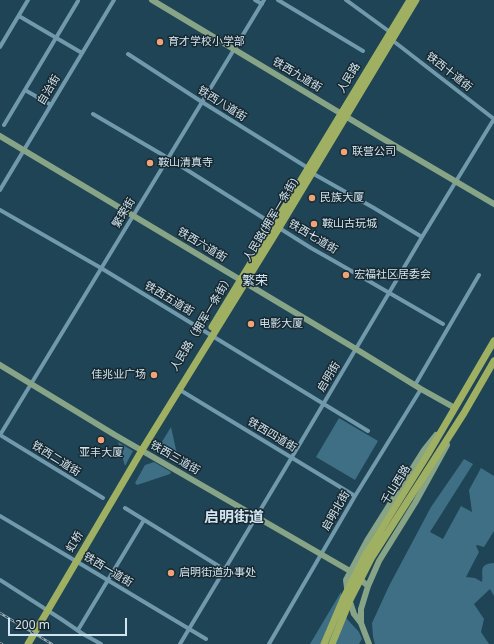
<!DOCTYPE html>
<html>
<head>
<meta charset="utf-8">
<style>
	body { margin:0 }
	#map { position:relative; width:494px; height:644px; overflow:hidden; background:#1e4455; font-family:"Noto Sans",sans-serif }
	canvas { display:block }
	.scale { position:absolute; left:8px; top:618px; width:119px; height:18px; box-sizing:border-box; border:2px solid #d1e5f0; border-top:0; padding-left:5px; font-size:12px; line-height:14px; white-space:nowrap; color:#d1e5f0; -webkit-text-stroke:3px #182830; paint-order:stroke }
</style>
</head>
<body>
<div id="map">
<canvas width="494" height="644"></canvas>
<div class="scale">200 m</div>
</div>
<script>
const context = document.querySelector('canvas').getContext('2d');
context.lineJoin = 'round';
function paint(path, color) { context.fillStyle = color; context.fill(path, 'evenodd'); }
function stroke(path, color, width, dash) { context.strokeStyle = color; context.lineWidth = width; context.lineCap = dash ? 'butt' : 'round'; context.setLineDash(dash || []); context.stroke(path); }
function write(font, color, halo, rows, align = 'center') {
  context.font = font + ' "Noto Sans","Noto Sans SC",sans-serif'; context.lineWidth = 3; context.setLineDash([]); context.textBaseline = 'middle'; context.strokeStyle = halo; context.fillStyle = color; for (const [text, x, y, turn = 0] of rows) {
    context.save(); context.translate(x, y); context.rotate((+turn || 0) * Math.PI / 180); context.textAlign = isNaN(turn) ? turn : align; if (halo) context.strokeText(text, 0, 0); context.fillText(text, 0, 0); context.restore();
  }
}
const green = new Path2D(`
	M339,418L378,441L355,480L316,457Z
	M171,427L179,463L157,450Z
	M118,442L133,451L125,466Z
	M464,459L473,464L430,532L443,539L461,506L472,512L469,490L481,468L494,476V531L484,547L477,545L476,546L479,552L466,577L475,578L482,582C484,573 477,564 494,563V596L490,589L474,604L484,619L481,632L489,644H375L373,637L372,623L389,586L431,507Z
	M154,462L171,472L170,474L137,485L135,483L145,465Z
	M341,592L347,619L359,632L362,639L359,644H310Z`);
const minor = new Path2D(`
	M255,0L262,4
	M278,0L363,51
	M346,0L390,32
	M19,16L82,53
	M392,40L494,119
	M0,47L28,0
	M128,54L202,102L308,168
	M25,90L51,105
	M93,114L168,158L311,248L334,261L367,280L443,324
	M4,125L78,1
	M312,173L374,208L422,237
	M0,190L114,0
	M0,210L101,268L368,431
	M415,385L479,275
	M180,390L355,496
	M0,435L133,216L264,0
	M0,435L103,498
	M125,508L225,570
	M0,516L69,557L206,639
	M0,580L61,619L83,634L101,644
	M78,630L144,520
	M180,644L292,457L422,237L494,119
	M269,644L355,496L421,389`);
const secondary = new Path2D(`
	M152,0L380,137L494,204
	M0,136L356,349L421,389L455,408
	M0,365L115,435L350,571L368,586
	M361,623V609L368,586L379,561L415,503L447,445
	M369,644L361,623L354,614L348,596L346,580L368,539L424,450L436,435`);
const primary = new Path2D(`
	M212,327L410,0
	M28,644L142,450L279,228L416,0
	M324,644L344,597L366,554L428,454L494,341
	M332,644L350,600L372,557L464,413L494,361`);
const rail = new Path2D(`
	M0,613L52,644
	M0,643L2,644`);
const markers = [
	[160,42,4,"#efa378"],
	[344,152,4,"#efa378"],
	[150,163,4,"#efa378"],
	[312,198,4,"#efa378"],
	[314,224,4,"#efa378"],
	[346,275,4,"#efa378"],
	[251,324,4,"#efa378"],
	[154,375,4,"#efa378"],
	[101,440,4,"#efa378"],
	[171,573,4,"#efa378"]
];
const poiNames = [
	["育才学校小学部",168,42],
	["联营公司",352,152],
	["鞍山清真寺",158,163],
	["民族大厦",320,198],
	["鞍山古玩城",322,224],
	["宏福社区居委会",354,275],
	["电影大厦",259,324],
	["佳兆业广场",146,375,"right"],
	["亚丰大厦",101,453,"center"],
	["启明街道办事处",179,573]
];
const streetNames = [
	["铁西十道街",449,72,38],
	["铁西九道街",297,75,31],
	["人民路",349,78,-59],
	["自治街",49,90,-59],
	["铁西八道街",222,104,32],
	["繁荣街",124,213,-59],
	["人民路(拥军一条街)",271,220,-59],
	["铁西七道街",313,237,31],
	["铁西六道街",202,245,31],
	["铁西五道街",169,299,31],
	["人民路（拥军一条街）",202,323,-59],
	["启明街",329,377,-59],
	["铁西四道街",272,435,31],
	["铁西三道街",175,458,30],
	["铁西二道街",56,459,32],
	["千山西路",396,485,-58],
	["启明北街",336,511,-60],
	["虹桥",75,542,-59],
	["铁西一道街",108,570,31]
];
const quarterNames = [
	["繁荣",255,281]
];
const districtNames = [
	["启明街道",234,518]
];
paint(green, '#3e6f85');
stroke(minor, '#7199ac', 4);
stroke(secondary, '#88a487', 6);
stroke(primary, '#a0b062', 7);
stroke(rail, '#90aab8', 2.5);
stroke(rail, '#182830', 1, [3]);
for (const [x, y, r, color] of markers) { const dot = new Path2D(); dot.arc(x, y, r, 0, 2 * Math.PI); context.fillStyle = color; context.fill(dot); stroke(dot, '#182830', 1.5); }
write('11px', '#d1e5f0', '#182830', poiNames, 'left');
write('11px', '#d1e5f0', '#182830', streetNames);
write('13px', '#d1e5f0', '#182830', quarterNames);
write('bold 15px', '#d1e5f0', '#182830', districtNames);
</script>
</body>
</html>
